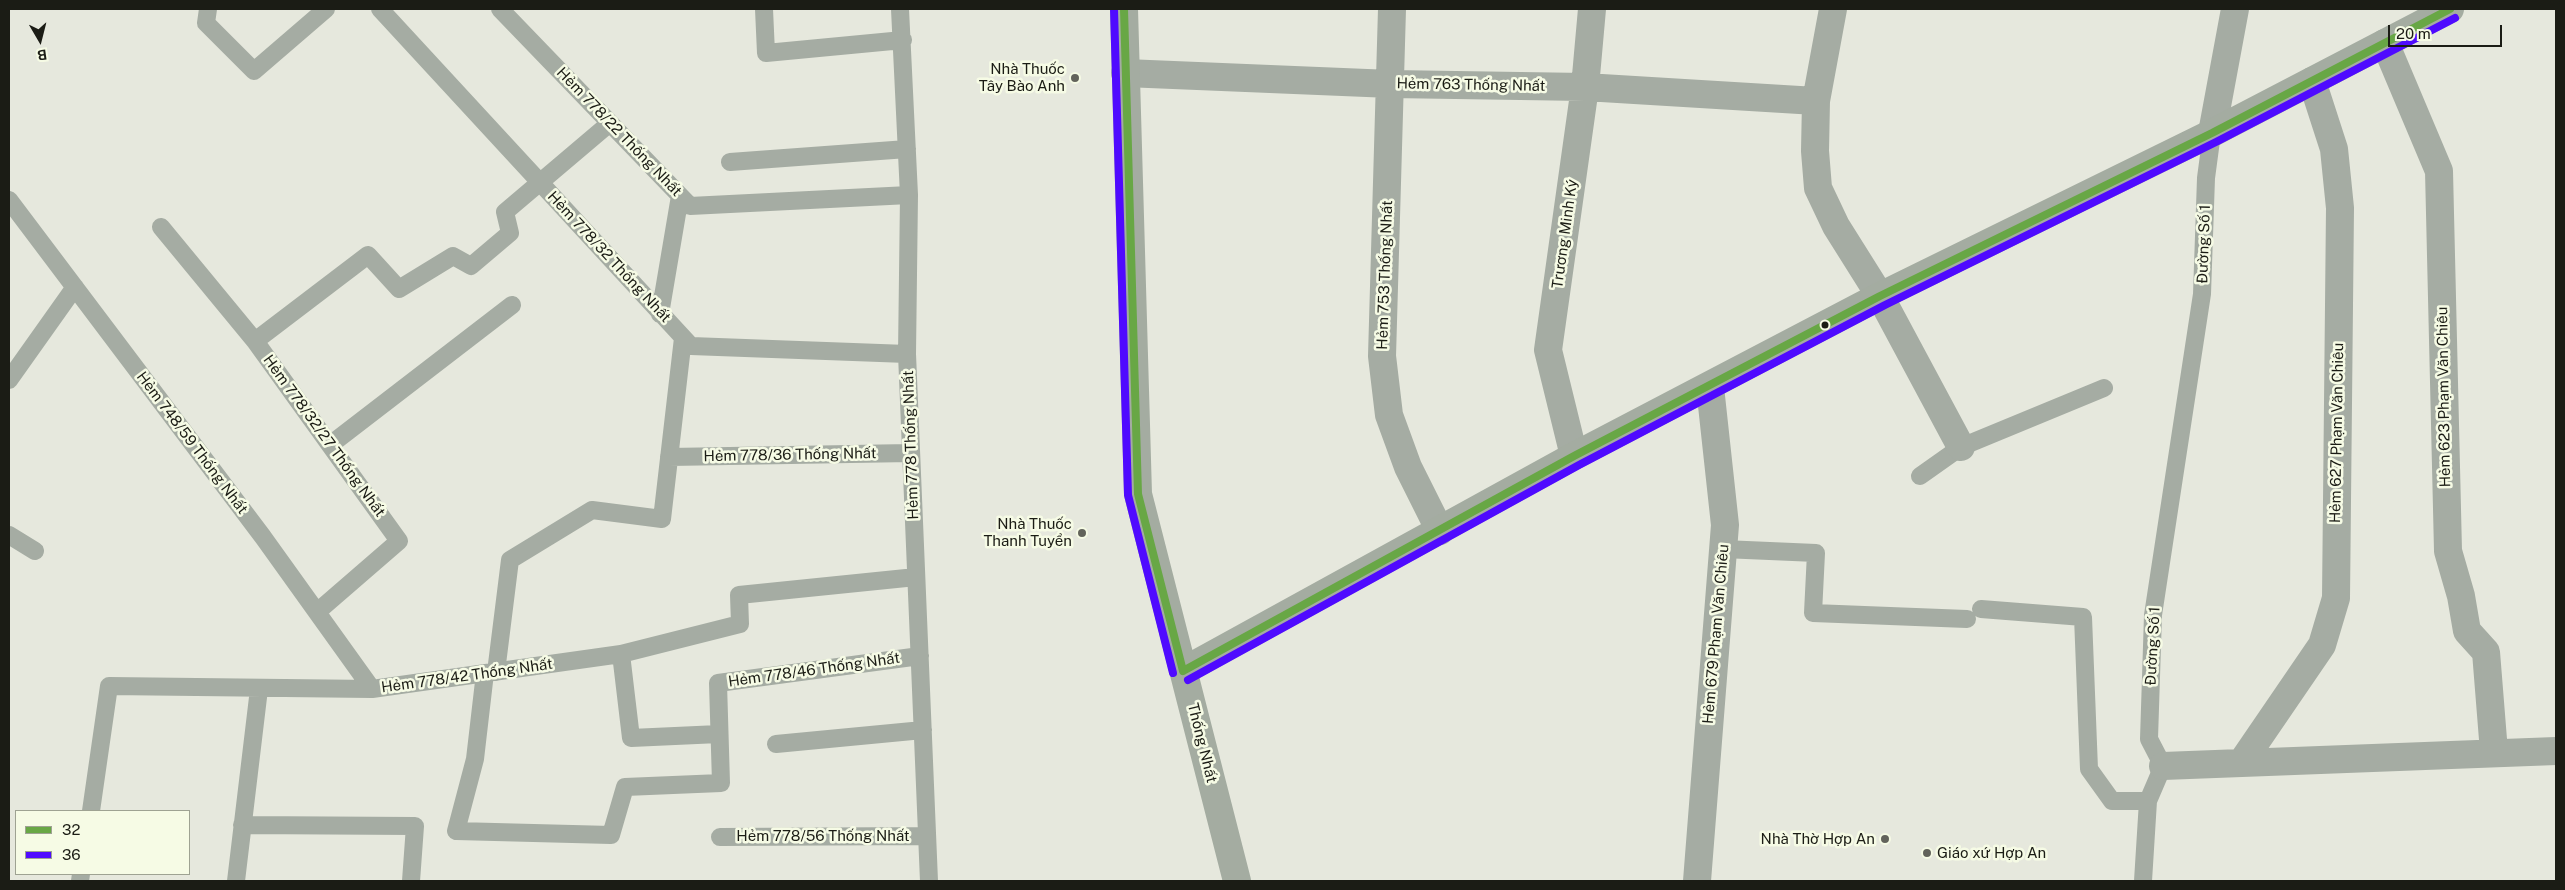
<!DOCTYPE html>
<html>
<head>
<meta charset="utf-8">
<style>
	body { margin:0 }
	#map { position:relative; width:2565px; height:890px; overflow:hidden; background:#e6e8dd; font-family:"Public Sans",sans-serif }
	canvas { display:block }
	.frame { position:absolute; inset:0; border:10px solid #1b1c15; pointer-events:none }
	.legend { position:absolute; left:15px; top:810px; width:175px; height:65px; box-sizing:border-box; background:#f6fbe5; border:1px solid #9ea292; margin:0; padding:6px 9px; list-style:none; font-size:15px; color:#1b1c15 }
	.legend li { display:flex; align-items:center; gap:10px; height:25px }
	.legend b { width:25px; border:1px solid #9ea292 }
	.north { position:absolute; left:15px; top:15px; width:50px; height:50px; -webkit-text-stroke:4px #f6fbe5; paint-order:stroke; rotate:172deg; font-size:14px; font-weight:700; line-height:20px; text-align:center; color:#1b1c15 }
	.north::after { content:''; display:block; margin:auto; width:18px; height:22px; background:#1b1c15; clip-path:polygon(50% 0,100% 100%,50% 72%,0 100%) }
	.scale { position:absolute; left:2388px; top:25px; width:114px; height:22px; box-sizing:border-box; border:2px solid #1b1c15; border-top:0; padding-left:6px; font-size:15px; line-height:18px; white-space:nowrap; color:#1b1c15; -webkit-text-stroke:4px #f6fbe5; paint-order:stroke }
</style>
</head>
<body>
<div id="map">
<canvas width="2565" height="890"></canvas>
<div class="frame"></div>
<ul class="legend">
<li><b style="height:6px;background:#68a745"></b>32</li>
<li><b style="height:6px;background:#4f0aff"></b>36</li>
</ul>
<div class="north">B</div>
<div class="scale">20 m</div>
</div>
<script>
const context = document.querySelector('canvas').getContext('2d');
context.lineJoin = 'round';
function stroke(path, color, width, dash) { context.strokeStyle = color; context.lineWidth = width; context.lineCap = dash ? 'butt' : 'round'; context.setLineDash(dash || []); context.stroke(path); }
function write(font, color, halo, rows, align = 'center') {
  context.font = font + ' "Public Sans",sans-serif'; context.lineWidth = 5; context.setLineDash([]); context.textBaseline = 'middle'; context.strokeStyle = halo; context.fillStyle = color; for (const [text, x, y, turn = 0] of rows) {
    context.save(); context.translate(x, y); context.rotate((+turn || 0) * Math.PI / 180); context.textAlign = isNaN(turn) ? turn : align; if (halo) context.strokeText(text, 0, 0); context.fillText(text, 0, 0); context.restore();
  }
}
const lane = new Path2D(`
	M208,9L206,23L254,71L326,9
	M380,9L691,346L907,354
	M500,9L690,206L909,195
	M764,9L766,53L903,40
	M900,9L909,195L907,354L929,881
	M730,162L907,149
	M9,200L263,537L372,689
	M161,227L255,341
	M660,314L680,196
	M9,380L75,287
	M330,445L512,305
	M669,457L911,453
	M1920,476L1961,447L2104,388
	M9,535L35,551
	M1723,549L1816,553L1813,613L1967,619
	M1981,609L2083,617L2089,769L2112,801H2148
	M317,612L399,541L255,341L368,255L399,289L453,256L471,266L510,233L505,212L610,123
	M621,654L631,738L719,734
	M496,672L510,560L592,510L662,519L683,338
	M485,673L475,759L456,831L611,835L625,787L721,783L718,683L920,656
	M776,744L923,730
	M91,811L109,686L372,689L621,654L740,624L739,595L916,577
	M242,825L415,826L411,881
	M720,837L927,836
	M80,881L81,874
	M236,881L259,689
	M2143,881L2148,801L2163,766L2149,739L2153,615L2202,294L2206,178L2212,133`);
const street = new Path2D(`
	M1392,9L1382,356L1389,415L1408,467L1440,531
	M1833,9L1816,101L1815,151L1818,188L1836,226L1880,296L1961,447
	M2385,43L2439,171L2448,551L2461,596L2467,631L2486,652L2494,752
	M1125,73L1391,84L1585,87L1816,101
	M2212,133L2235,9
	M1574,456L1548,350L1585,87L1592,9
	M2242,762L2322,645L2336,598L2340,208L2334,149L2312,81
	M2163,766L2556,751
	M1697,881L1725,525L1710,387`);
const secondary = new Path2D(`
	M1124,9L1138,494L1237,881
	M1183,671L1574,456L1880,296L2212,133L2450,9`);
const bus1 = new Path2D(`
	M1124,9L1138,494L1183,671
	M1183,671L1574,456L1880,296L2212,133L2450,9`);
const bus2 = new Path2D(`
	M1114,9L1128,495L1173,673
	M1188,680L1579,465L1885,305L2216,142L2455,18`);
const markers = [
	[1075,78,5,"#62635b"],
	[1825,325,4.5,"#1b1c15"],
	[1082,533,5,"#62635b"],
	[1885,839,5,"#62635b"],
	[1927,853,5,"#62635b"]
];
const poiNames = [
	["Nhà Thuốc",1065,69],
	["Tây Bào Anh",1065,86],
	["Nhà Thuốc",1072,524],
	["Thanh Tuyển",1072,541],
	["Nhà Thờ Hợp An",1875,839],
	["Giáo xứ Hợp An",1937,853,"left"]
];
const streetNames = [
	["Hẻm 763 Thống Nhất",1471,85,1],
	["Hẻm 778/22 Thống Nhất",619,132,46],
	["Trương Minh Ký",1565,234,-82],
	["Đường Số 1",2204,244,-88],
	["Hẻm 778/32 Thống Nhất",609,257,47],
	["Hẻm 753 Thống Nhất",1385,275,-88],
	["Hẻm 623 Phạm Văn Chiêu",2444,397,-91],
	["Hẻm 627 Phạm Văn Chiêu",2337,433,-89],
	["Hẻm 778/32/27 Thống Nhất",324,436,54],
	["Hẻm 748/59 Thống Nhất",192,443,53],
	["Hẻm 778 Thống Nhất",911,445,-92],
	["Hẻm 778/36 Thống Nhất",790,455,-1],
	["Hẻm 679 Phạm Văn Chiêu",1716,634,-85],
	["Đường Số 1",2153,646,-87],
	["Hẻm 778/46 Thống Nhất",814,670,-8],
	["Hẻm 778/42 Thống Nhất",467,676,-8],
	["Thống Nhất",1202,743,76],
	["Hẻm 778/56 Thống Nhất",823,836]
];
stroke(lane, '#a5aca3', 18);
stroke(street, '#a5aca3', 28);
stroke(secondary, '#a4aca1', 28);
stroke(bus1, '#68a745', 8);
stroke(bus2, '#4f0aff', 8);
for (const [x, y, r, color] of markers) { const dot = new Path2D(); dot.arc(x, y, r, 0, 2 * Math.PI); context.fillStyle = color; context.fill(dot); stroke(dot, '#f6fbe5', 2); }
write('15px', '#1b1c15', '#f6fbe5', poiNames, 'right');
write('15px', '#1b1c15', '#f6fbe5', streetNames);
</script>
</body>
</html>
